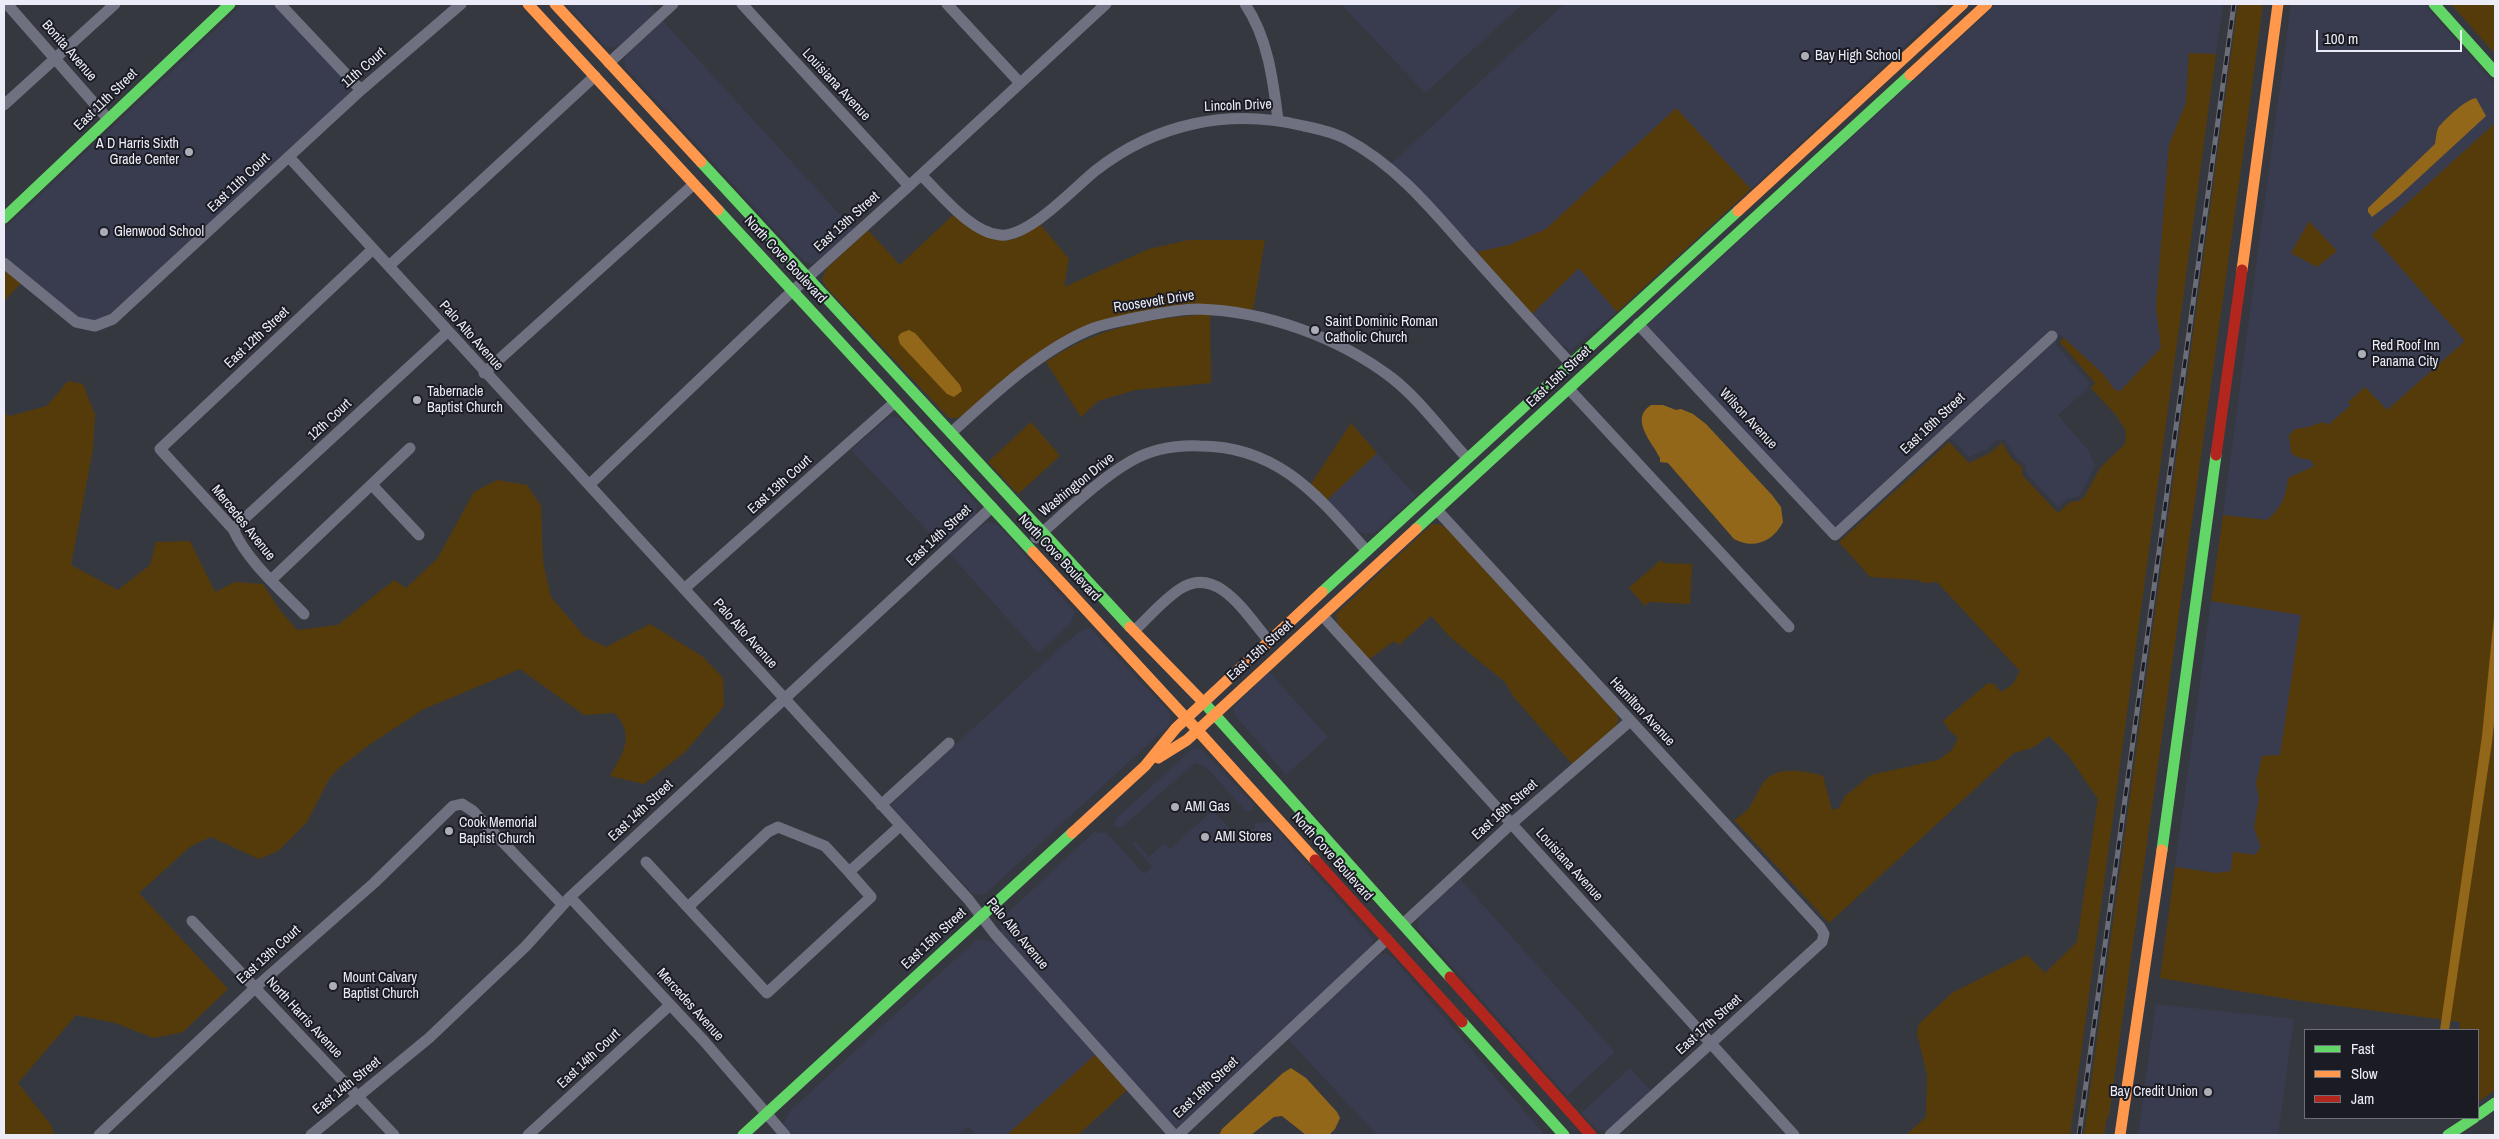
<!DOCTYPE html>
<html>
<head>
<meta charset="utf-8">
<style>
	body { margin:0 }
	#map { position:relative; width:2499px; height:1139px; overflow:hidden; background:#363840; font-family:"Archivo Narrow",sans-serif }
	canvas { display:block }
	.frame { position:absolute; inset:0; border:5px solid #ebecf7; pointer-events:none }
	.legend { position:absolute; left:2304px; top:1029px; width:175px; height:90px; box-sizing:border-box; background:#1b1c23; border:1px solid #6e6f78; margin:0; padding:6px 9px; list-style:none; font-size:15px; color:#ebecf7 }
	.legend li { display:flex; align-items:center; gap:10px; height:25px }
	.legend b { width:25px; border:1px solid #6e6f78 }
	.scale { position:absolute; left:2316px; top:30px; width:146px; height:22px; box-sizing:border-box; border:2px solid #ebecf7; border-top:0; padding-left:6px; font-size:15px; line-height:18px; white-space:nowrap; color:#ebecf7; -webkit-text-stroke:4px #1b1c23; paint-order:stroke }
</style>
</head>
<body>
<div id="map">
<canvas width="2499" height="1139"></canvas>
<div class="frame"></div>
<ul class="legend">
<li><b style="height:6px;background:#63d668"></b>Fast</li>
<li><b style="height:6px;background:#ff974d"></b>Slow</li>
<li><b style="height:6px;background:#b3261e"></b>Jam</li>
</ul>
<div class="scale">100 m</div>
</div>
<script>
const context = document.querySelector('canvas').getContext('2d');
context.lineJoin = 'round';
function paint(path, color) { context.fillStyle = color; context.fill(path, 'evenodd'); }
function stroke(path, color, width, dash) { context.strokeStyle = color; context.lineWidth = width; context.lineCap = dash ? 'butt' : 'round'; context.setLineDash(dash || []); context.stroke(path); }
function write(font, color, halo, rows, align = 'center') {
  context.font = font + ' "Archivo Narrow",sans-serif'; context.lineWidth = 4; context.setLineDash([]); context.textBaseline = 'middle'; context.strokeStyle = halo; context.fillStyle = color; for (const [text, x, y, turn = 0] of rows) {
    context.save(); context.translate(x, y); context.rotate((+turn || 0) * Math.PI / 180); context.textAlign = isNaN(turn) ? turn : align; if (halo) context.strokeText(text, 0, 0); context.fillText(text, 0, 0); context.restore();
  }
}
const built = new Path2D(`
	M243,4H274L349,85L351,94L114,310L102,320L84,322L61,305L4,256V229Z
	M566,4H649L656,12L620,45L612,48L605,46Z
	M1341,4H1523L1425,93Z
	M1564,4H1936L1939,10V14L1751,189L1676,109L1546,229L1509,245L1477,252L1391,164Z
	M1997,4H2223L2216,54L2189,53L2186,103L2169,145L2156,307L2161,348L2121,391L2115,390L2103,374L2061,335L2059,336L2051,329L1835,527L1646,326Z
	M2291,4H2424L2495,84V123L2372,235L2465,340L2270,520L2223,515Z
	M662,20L854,230L818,261L811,264L804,261L625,67V55Z
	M1579,268L1617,312L1571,350L1558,341L1532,314Z
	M2056,340V345L2089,382L2088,388L2058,415L2088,450L2095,466L2081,493L2077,497L2067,499L2058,507L2027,474L2025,464L2016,457L2005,440L1998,439L1987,449L1969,457L1952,439H1948Z
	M890,416L900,419L977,504L976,515L943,547L851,450Z
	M1377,453L1416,496L1374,533L1364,534L1353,528L1327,500Z
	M989,522L999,526L1075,612L1070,624L1038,653L950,554L981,526Z
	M2211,601L2311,616L2275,881L2175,867Z
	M1090,628L1169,712L1171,721L1168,726L986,893L978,895L972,893L890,805L1058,650L1080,631Z
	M1269,672L1328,737L1286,775L1234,714V707Z
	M1196,748L1202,750L1253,804V811H1246L1205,766L1195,763L1122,827H1115L1116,819L1191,750Z
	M1209,802L1220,805L1214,812L1239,838L1246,831L1249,833L1256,827L1254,825L1257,823L1270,822L1373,939L1371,946L1344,972L1175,1130L1001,933L1000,920L1094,832L1107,833L1144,874L1152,867L1132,843H1136L1149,857L1164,843L1170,849L1212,811L1208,805Z
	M1458,877L1615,1052L1567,1096L1418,928L1419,916Z
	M980,939L996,943L1097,1053L1007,1135H976L968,1126L958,1135H790L784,1122L791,1110L975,941Z
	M1381,954H1387L1394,959L1545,1135H1377L1286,1037Z
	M2156,1004L2294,1019L2278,1135H2138Z
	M1630,1068L1652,1092L1607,1130H1598L1581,1113Z`);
const green = new Path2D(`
	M2238,4H2263L2243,155L2109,1116L2107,1117L2104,1135H2084Z
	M2451,4H2495V54Z
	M2189,53L2216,54L2070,1135H1906L1926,1117L1927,1075L1917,1033L1919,1024L1952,993L2027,955L2045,973L2077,942L2098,799L2068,755L2049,736L2032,748L2014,753L1829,923L1734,820C1754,809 1752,799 1764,782C1777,765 1807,771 1823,776L1832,810L1839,808L1845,796L1871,775L1938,760L1952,750L1958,738L1950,731L1943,721L1988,683L1994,684L2001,692L2013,684L2020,671L1937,582L1925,583L1917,580L1870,577L1839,542L1949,442L1969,463L1990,453L2002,443L2012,459L2022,467V475L2058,513L2070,502L2079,501L2085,496L2100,468L2125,444L2126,431L2116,415L2091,388L2095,383L2060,342L2064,338L2103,374L2115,390L2120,391L2161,348L2156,307L2169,145L2186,103Z
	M1676,108L1751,189L1617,312L1579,268L1532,314L1477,252L1509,245L1546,229Z
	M2495,123V1090L2478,1102V1030H2460V1022L2294,1000L2160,978L2175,867L2216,873L2231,871L2233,852L2255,855L2261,847L2254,828L2259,798L2256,783L2262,756L2280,755L2301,615L2211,601L2223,515L2267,520C2282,507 2286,497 2288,478L2314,466L2311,460L2299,458L2291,453L2289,435L2295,429L2308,427L2323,422L2328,425L2351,405L2348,402L2365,387L2387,410L2465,341L2372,235Z
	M954,214C988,238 1002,254 1040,224L1069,259L1064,287L1149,249L1188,240H1265L1253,310L1195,304L1092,323L1072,333L964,414L958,418H949L826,287L822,279L827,268L868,230L900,265Z
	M2309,221L2337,251L2317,267L2291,253Z
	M4,270L21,283L4,301Z
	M1210,314L1211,383L1135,390L1098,401L1081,417L1046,362C1096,327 1151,318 1210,314Z
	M68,381L83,384L95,415L93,449L71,565L118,590L150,565L156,542L190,541L215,592L235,582L263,584L279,609L297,630L338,625L394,580L406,588L437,559L474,492L497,480L527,485L541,506L543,562L551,597L585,637L606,647L650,624L703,657L723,678L724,706L685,752L644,784L610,776C623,754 636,734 614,713L584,715L520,669L424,709L369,745L339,768L329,779L307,822L278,851L259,859L211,837L191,846L139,893L228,989L183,1032L154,1038L115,1023L76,1015L18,1083L51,1125L54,1135H4V413L10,416L47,406Z
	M1031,422L1060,456L1018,494L988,462Z
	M1351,423L1377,453L1327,500L1311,484Z
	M1432,524H1439L1448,529L1617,714L1618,720L1616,727L1573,765L1513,696L1505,682L1450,637L1431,616L1399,645L1394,641L1368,660L1343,632L1338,624L1336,614Z
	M1661,560L1663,563L1692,564L1690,604L1649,602L1645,606L1629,588Z
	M1097,1053L1127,1090L1078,1135H1007Z`);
const water = new Path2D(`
	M2476,98L2486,116L2398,197L2372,217L2368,212V208L2435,144C2436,139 2436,133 2438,128C2444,120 2466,99 2476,98Z
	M909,330L915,333L960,385L962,391L954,397L947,394L900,344L898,337L901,333Z
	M1651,405H1663L1676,410L1681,409L1693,414L1706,424L1772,495L1781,507L1783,522C1774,541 1753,550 1734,539L1668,463L1660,462V458C1652,442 1629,419 1651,405Z
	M2495,607V715L2492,742L2449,1030H2440L2482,736Z
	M1291,1068L1306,1078L1337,1112L1340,1118L1335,1129L1329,1135H1306L1282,1116L1274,1117L1251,1135H1219L1222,1129L1283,1073Z`);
const street = new Path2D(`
	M7,4L108,119
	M280,4L361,90
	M742,4L909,186
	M947,4L1020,83
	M1245,4C1268,38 1273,80 1278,120
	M609,63L673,4
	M4,105L115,4
	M289,157L968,899L995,934L1174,1135
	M921,175C941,194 971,233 1000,235C1028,238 1073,189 1095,171C1156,123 1229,108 1304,126C1318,129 1333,132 1346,139C1394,164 1430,207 1465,247C1500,286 1535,325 1571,364
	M4,263L76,322L95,326L113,319L361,90L461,4
	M389,266L595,76
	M1638,324L1835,535L2052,336
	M484,373L694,184
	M1569,389L1789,627
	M951,433C992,396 1042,348 1094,328C1107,323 1121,321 1135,318C1155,314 1178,309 1198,309C1266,311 1338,337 1392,378C1420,400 1443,432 1467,458
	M589,485L786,297L909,186L1106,4
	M373,486L419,535
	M1437,510L1820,927L1824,934L1822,942L1610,1135
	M233,529L447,332
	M1036,538C1065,513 1098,480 1131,461C1152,449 1176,445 1200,446C1279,446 1319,497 1367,551
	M271,580L410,448
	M684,589L895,402
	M304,614C279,588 248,562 233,529L160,449L373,249
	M1322,615L1794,1135
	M1134,631C1149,617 1163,600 1180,589C1218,564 1247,616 1269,641
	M881,805L949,743
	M646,862L767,993L871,897L849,872L900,826
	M570,897L704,1041L785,1135
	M688,907L768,832L778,827L825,846L849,872
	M192,921L394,1135
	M1403,924L1511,824L1630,721
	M99,1135L255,988L374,883L453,806L462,804L473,811L563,905
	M311,1135L429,1038L526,946L570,897L992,507
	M528,1135L670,1005
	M1178,1135L1387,939`);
const fast = new Path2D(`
	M2434,4L2495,72
	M701,162L1130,627
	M718,210L1033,552
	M4,218L230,4
	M1416,529L1910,75
	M1322,592L1738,211
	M1207,706L1450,977
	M2162,850L2216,455
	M1462,1022L1564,1135
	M2478,1115L2495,1103
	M743,1135L1072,833
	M2448,1135L2474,1118`);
const slow = new Path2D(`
	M528,4L718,210
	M555,4L701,162
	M1910,75L1987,4
	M1738,211L1963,4
	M2242,270L2278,4
	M1033,552L1186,718
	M1130,627L1203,702
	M1189,721L1315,860
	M1158,758L1187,740L1416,529
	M1072,833L1145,766L1176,728L1322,592
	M2120,1135L2162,850`);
const jam = new Path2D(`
	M2216,455L2242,270
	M1315,860L1462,1022
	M1450,977L1591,1135`);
const rail = new Path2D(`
	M2079,1135L2234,4`);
const markers = [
	[1805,56,5,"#acadb7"],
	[189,152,5,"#acadb7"],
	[104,232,5,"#acadb7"],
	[1315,330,5,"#acadb7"],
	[2362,354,5,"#acadb7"],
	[417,400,5,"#acadb7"],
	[1175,807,5,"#acadb7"],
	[449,831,5,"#acadb7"],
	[1205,837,5,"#acadb7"],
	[333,986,5,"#acadb7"],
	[2208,1092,5,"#acadb7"]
];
const streetNames = [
	["Bonita Avenue",69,51,49],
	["11th Court",364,68,-41],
	["Louisiana Avenue",836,85,47],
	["East 11th Street",106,100,-44],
	["Lincoln Drive",1238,106,-2],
	["East 11th Court",239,183,-43],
	["East 13th Street",847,222,-42],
	["North Cove Boulevard",785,260,47],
	["Roosevelt Drive",1154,302,-9],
	["Palo Alto Avenue",471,336,48],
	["East 12th Street",257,338,-43],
	["East 15th Street",1559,377,-43],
	["Wilson Avenue",1748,419,47],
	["12th Court",330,420,-43],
	["East 16th Street",1933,424,-43],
	["East 13th Court",780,485,-42],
	["Washington Drive",1077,485,-39],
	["Mercedes Avenue",243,523,51],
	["East 14th Street",939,536,-43],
	["North Cove Boulevard",1059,558,47],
	["Palo Alto Avenue",745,634,48],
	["East 15th Street",1260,651,-42],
	["Hamilton Avenue",1642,712,47],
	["East 16th Street",1505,810,-42],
	["East 14th Street",641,811,-43],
	["North Cove Boulevard",1332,857,48],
	["Louisiana Avenue",1569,865,48],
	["Palo Alto Avenue",1017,934,50],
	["East 15th Street",934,939,-43],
	["East 13th Court",269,955,-42],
	["Mercedes Avenue",690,1005,48],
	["North Harris Avenue",304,1018,47],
	["East 17th Street",1709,1025,-42],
	["East 14th Court",589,1059,-43],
	["East 14th Street",347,1086,-39],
	["East 16th Street",1206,1088,-43]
];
const poiNames = [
	["Bay High School",1815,56],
	["A D Harris Sixth",179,144,"right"],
	["Grade Center",179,160,"right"],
	["Glenwood School",114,232],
	["Saint Dominic Roman",1325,322],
	["Catholic Church",1325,338],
	["Red Roof Inn",2372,346],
	["Panama City",2372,362],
	["Tabernacle",427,392],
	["Baptist Church",427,408],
	["AMI Gas",1185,807],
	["Cook Memorial",459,823],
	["Baptist Church",459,839],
	["AMI Stores",1215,837],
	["Mount Calvary",343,978],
	["Baptist Church",343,994],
	["Bay Credit Union",2198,1092,"right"]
];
paint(built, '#393b4f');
paint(green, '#563b0a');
paint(water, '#936719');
stroke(street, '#6f7180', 11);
stroke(fast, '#63d668', 11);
stroke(slow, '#ff974d', 11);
stroke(jam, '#b3261e', 11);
stroke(rail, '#6c6e77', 5);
stroke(rail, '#1b1c23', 3, [9]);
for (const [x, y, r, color] of markers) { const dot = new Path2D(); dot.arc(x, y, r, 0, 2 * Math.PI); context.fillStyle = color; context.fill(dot); stroke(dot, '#1b1c23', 2); }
write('14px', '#ebecf7', '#1b1c23', streetNames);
write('14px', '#ebecf7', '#1b1c23', poiNames, 'left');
</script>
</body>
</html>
